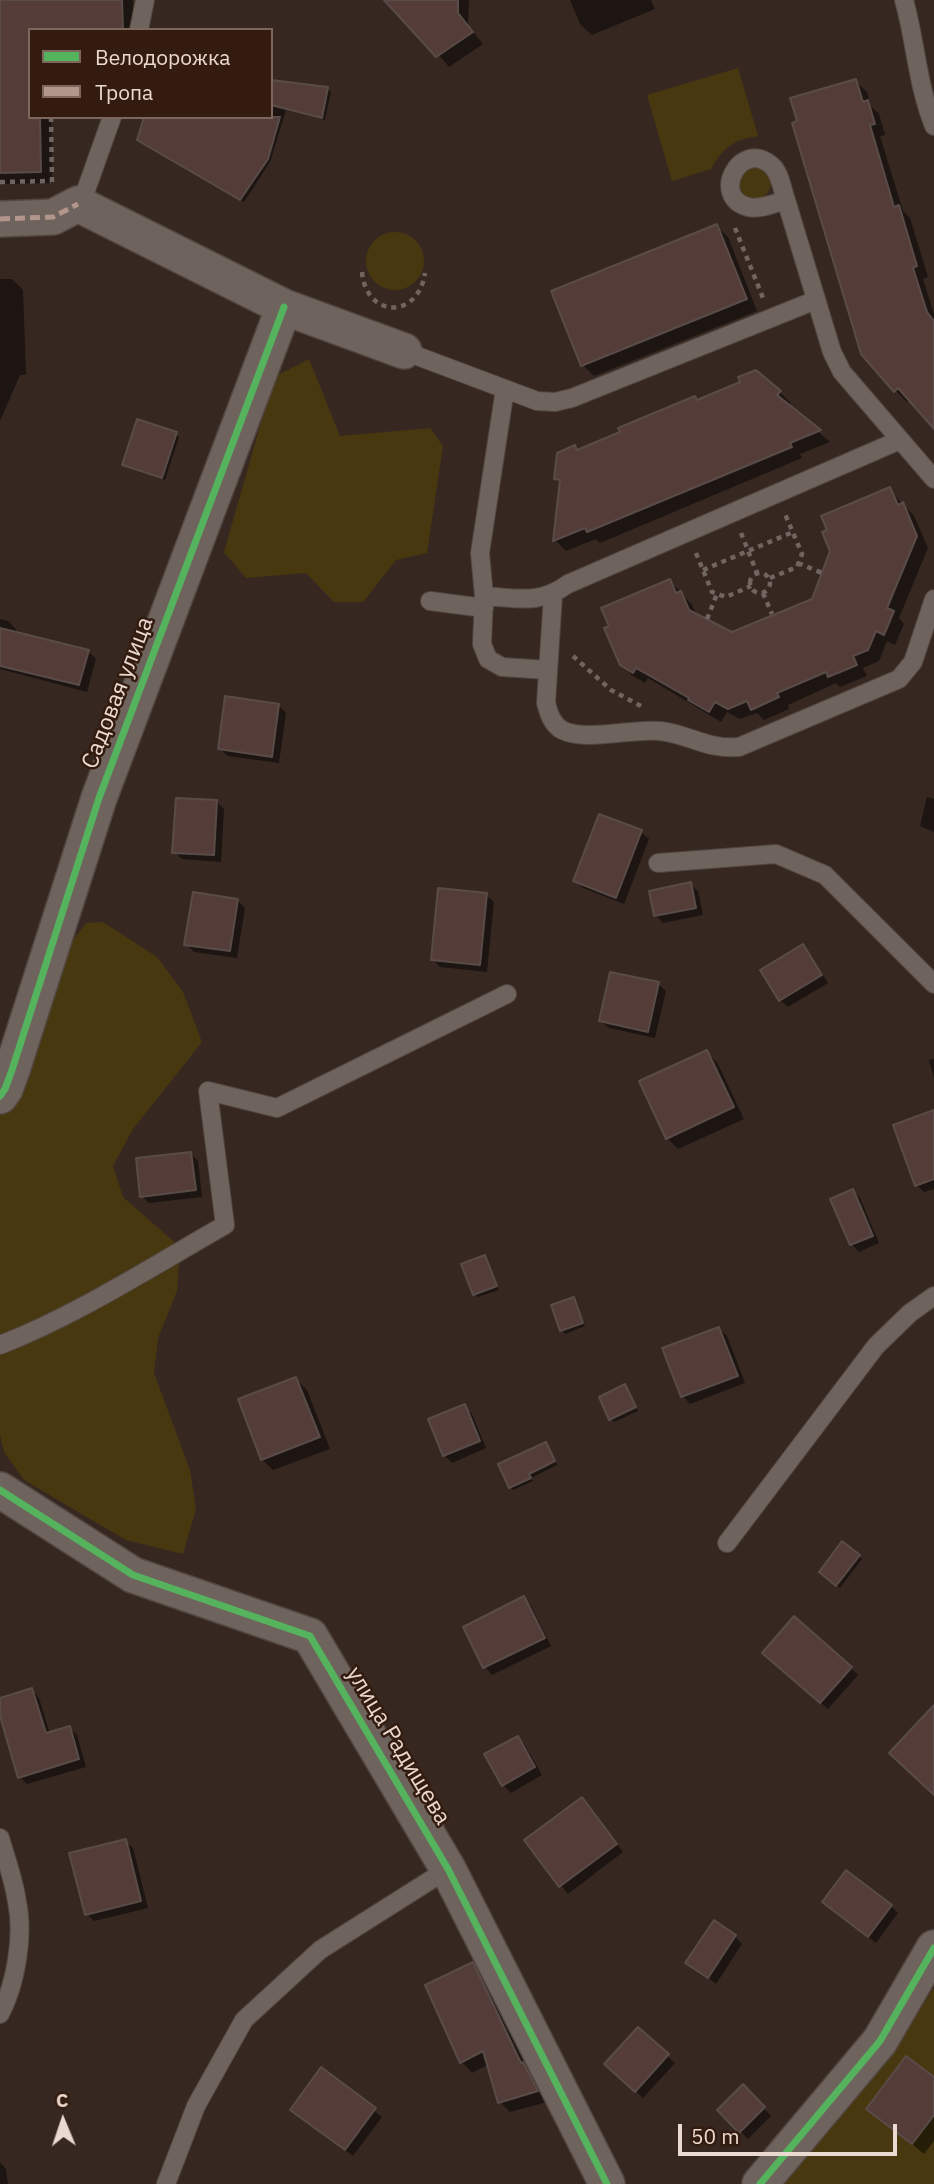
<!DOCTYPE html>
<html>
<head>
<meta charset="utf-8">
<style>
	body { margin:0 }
	#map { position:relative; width:934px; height:2184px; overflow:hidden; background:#362821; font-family:"IBM Plex Sans",sans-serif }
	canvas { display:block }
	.legend { position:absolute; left:28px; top:28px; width:245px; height:91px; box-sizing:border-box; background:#341b0f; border:2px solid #7d675c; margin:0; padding:9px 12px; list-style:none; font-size:21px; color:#ead9d0 }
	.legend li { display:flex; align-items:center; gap:14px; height:35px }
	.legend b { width:35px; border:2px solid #7d675c }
	.north { position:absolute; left:28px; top:2086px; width:70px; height:70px; -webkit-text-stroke:5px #341b0f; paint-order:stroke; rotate:358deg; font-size:19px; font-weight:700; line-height:28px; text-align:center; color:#ead9d0 }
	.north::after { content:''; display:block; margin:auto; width:24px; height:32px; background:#ead9d0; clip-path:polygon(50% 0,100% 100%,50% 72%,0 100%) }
	.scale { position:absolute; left:678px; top:2124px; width:219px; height:32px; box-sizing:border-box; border:4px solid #ead9d0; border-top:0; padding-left:9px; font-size:21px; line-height:24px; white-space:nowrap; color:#ead9d0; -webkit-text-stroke:5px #341b0f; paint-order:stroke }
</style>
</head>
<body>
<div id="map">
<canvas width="934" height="2184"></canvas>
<ul class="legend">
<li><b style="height:9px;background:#56b35d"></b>Велодорожка</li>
<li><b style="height:9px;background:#b2968c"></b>Тропа</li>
</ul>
<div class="north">С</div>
<div class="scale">50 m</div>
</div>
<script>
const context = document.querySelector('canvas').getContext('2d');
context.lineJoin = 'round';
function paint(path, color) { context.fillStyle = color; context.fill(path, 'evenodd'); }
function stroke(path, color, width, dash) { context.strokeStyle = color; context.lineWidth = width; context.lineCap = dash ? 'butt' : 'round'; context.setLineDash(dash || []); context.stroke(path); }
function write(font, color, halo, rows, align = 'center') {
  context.font = font + ' "IBM Plex Sans",sans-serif'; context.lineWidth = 5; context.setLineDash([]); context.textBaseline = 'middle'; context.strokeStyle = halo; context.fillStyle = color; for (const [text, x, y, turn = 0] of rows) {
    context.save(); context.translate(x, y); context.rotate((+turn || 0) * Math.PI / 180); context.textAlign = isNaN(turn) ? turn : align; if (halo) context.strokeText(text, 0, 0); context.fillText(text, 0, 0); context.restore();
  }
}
const green = new Path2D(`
	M738,68L758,136C735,139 722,148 711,169L672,181L647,95Z
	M739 183a16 16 0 1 1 32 0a16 16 0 1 1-32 0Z
	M366 261a29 29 0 1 1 58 0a29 29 0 1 1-58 0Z
	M309,359L340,436L430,428L443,446L427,553L396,560L363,602H334L306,573L246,578L224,552L274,377Z
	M103,922L157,957L183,992L202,1042L133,1129L113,1166L123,1197L180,1247L177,1291L158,1338L154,1373L190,1470L196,1509L183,1554L126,1540L24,1480L4,1452L0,1435V1114L19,1096L71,943L86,923Z
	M934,1988V2184H782L909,2025Z`);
const shadow = new Path2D(`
	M0,0H133V30H30V117H51L52,183L0,184Z
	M393,0H469L468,26L483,44L449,67Z
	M570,0H651L655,9L592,35L580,24Z
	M855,81L867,92L871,106L879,114L885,135L880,136L903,211L910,218L928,277L923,279L934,314V426L910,399L907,402L895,390Z
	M271,82L327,89L331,92L325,120L286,110L270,162L244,202L139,140L271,117Z
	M716,226L728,237L757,311L594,376L583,365Z
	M0,279H12L23,290L26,375H20L0,421Z
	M742,383L780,392L791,403L788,406L830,442L800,454L802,458L600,543L596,539L566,551L555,540L561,484L556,479L575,447L579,451L695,398L698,401Z
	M176,434L179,437L165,480L127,468L124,464Z
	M889,489L914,516L928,548L899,618L904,624L895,645L887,641L879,661L863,668L867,676L840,687L836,683L788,705L789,709L764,720L757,713L740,719L727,712L721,722L648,678L645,683L633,676L621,664L670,581L692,605L697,616L732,634L813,600Z
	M0,619L8,621L16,629L15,633L88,651L96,659L87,692L0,669Z
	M278,705L286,713L279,763L228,756L220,749Z
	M927,797L934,799V832L920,826Z
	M217,802L224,809L221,862L182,859L174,852Z
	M600,816L641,832L649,839L624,904L583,888L575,881Z
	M690,884L698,891L703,915L663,923L656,916Z
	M486,895L494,902L487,972L440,967L433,960Z
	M237,900L245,908L237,958L194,952L186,944Z
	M802,946L810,954L828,983L788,1007L780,1000Z
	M658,984L666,991L655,1038L609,1028L601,1021Z
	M707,1052L718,1064L744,1119L678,1149L667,1138Z
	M934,1059V1078L929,1060Z
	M934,1118V1189L924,1192L917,1185Z
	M191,1154L198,1161L202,1197L149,1203L142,1196Z
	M853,1191L860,1198L879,1243L859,1252L852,1244Z
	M484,1257L499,1290L478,1297L475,1294Z
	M574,1299L585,1326L565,1334L562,1330Z
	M719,1329L727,1336L745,1383L690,1404L683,1396Z
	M296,1379L307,1390L330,1449L273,1470L262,1459Z
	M625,1386L638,1411L614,1422L611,1419Z
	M464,1406L472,1414L486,1448L452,1463L444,1455Z
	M546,1444L557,1465L531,1478L533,1481L513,1490L510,1487Z
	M859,1556L862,1559L840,1588L824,1575Z
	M524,1598L531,1606L551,1646L492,1675L485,1667L465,1627Z
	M772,1660L851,1668L858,1675L828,1709Z
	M32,1690L39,1698L50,1734L69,1728L77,1735L86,1767L27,1784L20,1777L0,1710V1700Z
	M517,1738L525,1745L542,1775L511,1793L503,1785Z
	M589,1807L623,1852L568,1894L526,1841Z
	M125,1841L133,1848L148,1908L94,1921L87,1914Z
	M891,1906L898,1913L876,1943L832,1909Z
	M735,1936L742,1944L716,1984L688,1962Z
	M472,1964L483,1975L528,2070L547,2102L510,2112L500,2102L489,2064L472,2073L462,2062L427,1986Z
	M667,2056L675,2063L643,2098L614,2072Z
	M321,2070L382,2117L353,2156L300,2117Z
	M934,2079V2141L924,2154L868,2108Z
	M743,2086L771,2116L748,2139L719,2110Z
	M0,2162L6,2169L8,2184H0Z`);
const building = new Path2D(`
	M0,0H122L123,30H30V117H40L41,172L0,173Z
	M384,0H458V13L473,32L436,57Z
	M856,79L863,102L868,100L875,124L870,125L894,207L899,205L917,266L913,268L927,312L934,321V429L898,388L894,392L861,354L792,123L797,121L790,98Z
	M271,80L328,87L322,118L271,105Z
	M144,117H280L268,159L240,200L137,140Z
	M717,224L747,299L581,366L551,291Z
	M756,370L781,391L777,395L821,430L790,443L792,447L587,532L585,528L553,541L560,480L554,479L557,453L575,445L577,450L620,432L618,428L695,396L697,400L740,382L738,377Z
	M137,419L177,432L162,478L122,465Z
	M890,487L898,505L903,502L917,536L887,608L894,611L884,635L876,631L868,650L853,656L857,665L828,677L826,672L777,693L779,697L751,710L747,701L728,709L715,702L709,712L688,700L689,698L636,668L633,673L620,665L604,628L609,626L601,608L670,579L676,593L681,591L689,610L732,632L812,599L830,551L822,532L827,530L821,516Z
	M0,628L89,650L79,685L0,666Z
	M225,696L279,704L272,757L218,749Z
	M176,798L217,800L214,855L172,853Z
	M599,814L642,830L616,898L573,881Z
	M691,882L696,908L654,916L649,891Z
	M438,888L487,893L480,965L431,960Z
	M193,892L238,899L230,951L184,945Z
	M803,944L822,975L779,1001L760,970Z
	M610,972L659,982L648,1032L599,1021Z
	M707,1050L734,1107L666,1139L639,1081Z
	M934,1110V1179L915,1186L893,1125Z
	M191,1152L196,1190L140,1197L136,1158Z
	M853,1189L873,1236L850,1245L830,1199Z
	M485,1255L497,1286L473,1295L461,1264Z
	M574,1297L583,1323L560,1331L551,1305Z
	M719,1327L738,1376L681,1397L662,1348Z
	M296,1377L320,1437L261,1460L238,1399Z
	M625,1384L636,1407L609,1420L599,1397Z
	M465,1404L480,1441L443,1456L428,1419Z
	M546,1442L555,1461L529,1474L531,1478L509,1488L498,1464Z
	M842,1541L860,1555L836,1586L819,1572Z
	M524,1596L545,1638L483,1668L463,1627Z
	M794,1616L852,1667L820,1703L762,1653Z
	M32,1688L46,1733L70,1726L79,1759L18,1778L0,1716V1698Z
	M934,1705V1795L889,1753Z
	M518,1736L535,1767L502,1786L484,1754Z
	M582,1797L617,1844L559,1887L524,1840Z
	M126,1839L141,1901L85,1915L69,1853Z
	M846,1870L892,1905L868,1937L822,1902Z
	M714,1920L736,1935L708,1978L685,1963Z
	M473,1962L521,2063L523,2062L538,2091L498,2103L483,2051L460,2063L425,1985Z
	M638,2027L669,2054L635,2092L604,2064Z
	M906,2056L934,2077V2115L912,2144L866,2109Z
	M321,2067L376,2108L345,2150L290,2110Z
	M743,2084L765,2107L739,2133L717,2110Z`);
const path = new Path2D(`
	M51,117L52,183
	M0,182L51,181
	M735,228L763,298
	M362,272C366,318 418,320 425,273
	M741,533L757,573
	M696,553L712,592L726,597L751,586
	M798,563L822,573
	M703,570L793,532
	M750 583a10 10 0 1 1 20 0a10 10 0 1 1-20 0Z
	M770,578L797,567L802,554L785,514
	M763,593L772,614
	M707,619L717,594
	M573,656L611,690L641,706`);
const lane = new Path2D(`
	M904,0C916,43 917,84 934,126
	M139,30L145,0
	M786,200C775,203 760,210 748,207C710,197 740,139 771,165C780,172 782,189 786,200L832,352L842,372L934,479
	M78,204L86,190L112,117
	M404,351L537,401L555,402L572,398L816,300
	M505,389L480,553L484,596L482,644L488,659L502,667L548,670
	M553,595L546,703C549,714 552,724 562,730C585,742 634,728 660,731C689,734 707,750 739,747L899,679L913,662L934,599
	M484,596C518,598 539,605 568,584L900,440
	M430,601L484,608
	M658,863L776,854L825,875L934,984
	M0,1345C77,1315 153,1266 225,1225L208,1091L277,1108L507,994
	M727,1543L876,1346L910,1313L934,1296
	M0,1838C6,1859 14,1880 17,1902C24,1935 16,1984 0,2014
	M166,2184L196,2106L244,2020L320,1950L448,1869`);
const street = new Path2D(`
	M0,219L53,217L78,204L284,307L404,351
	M0,1096L5,1089L12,1070L99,798L284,307
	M0,1490L133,1575L310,1636L448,1869L607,2184
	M760,2184L880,2041L934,1948`);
const quiet = new Path2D(`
	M0,219L53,217L78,204`);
const cycleway = new Path2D(`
	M0,1096L5,1089L12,1070L99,798L284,307
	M0,1490L133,1575L310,1636L448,1869L607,2184
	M760,2184L880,2041L934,1948`);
const streetNames = [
	["Садовая улица",118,693,-69],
	["улица Радищева",398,1746,59]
];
paint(green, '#483810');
paint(shadow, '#0007');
paint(building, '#543d39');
stroke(building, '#594c48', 2);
stroke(lane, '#524640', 20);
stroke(street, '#524640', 38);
stroke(path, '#706560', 4.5, [5, 5]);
stroke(lane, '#6e635d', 18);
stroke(street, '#6e635d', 35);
stroke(quiet, '#b2968c', 5, [10, 5]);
stroke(cycleway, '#56b35d', 7);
write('23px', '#ead9d0', '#341b0f', streetNames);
</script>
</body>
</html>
